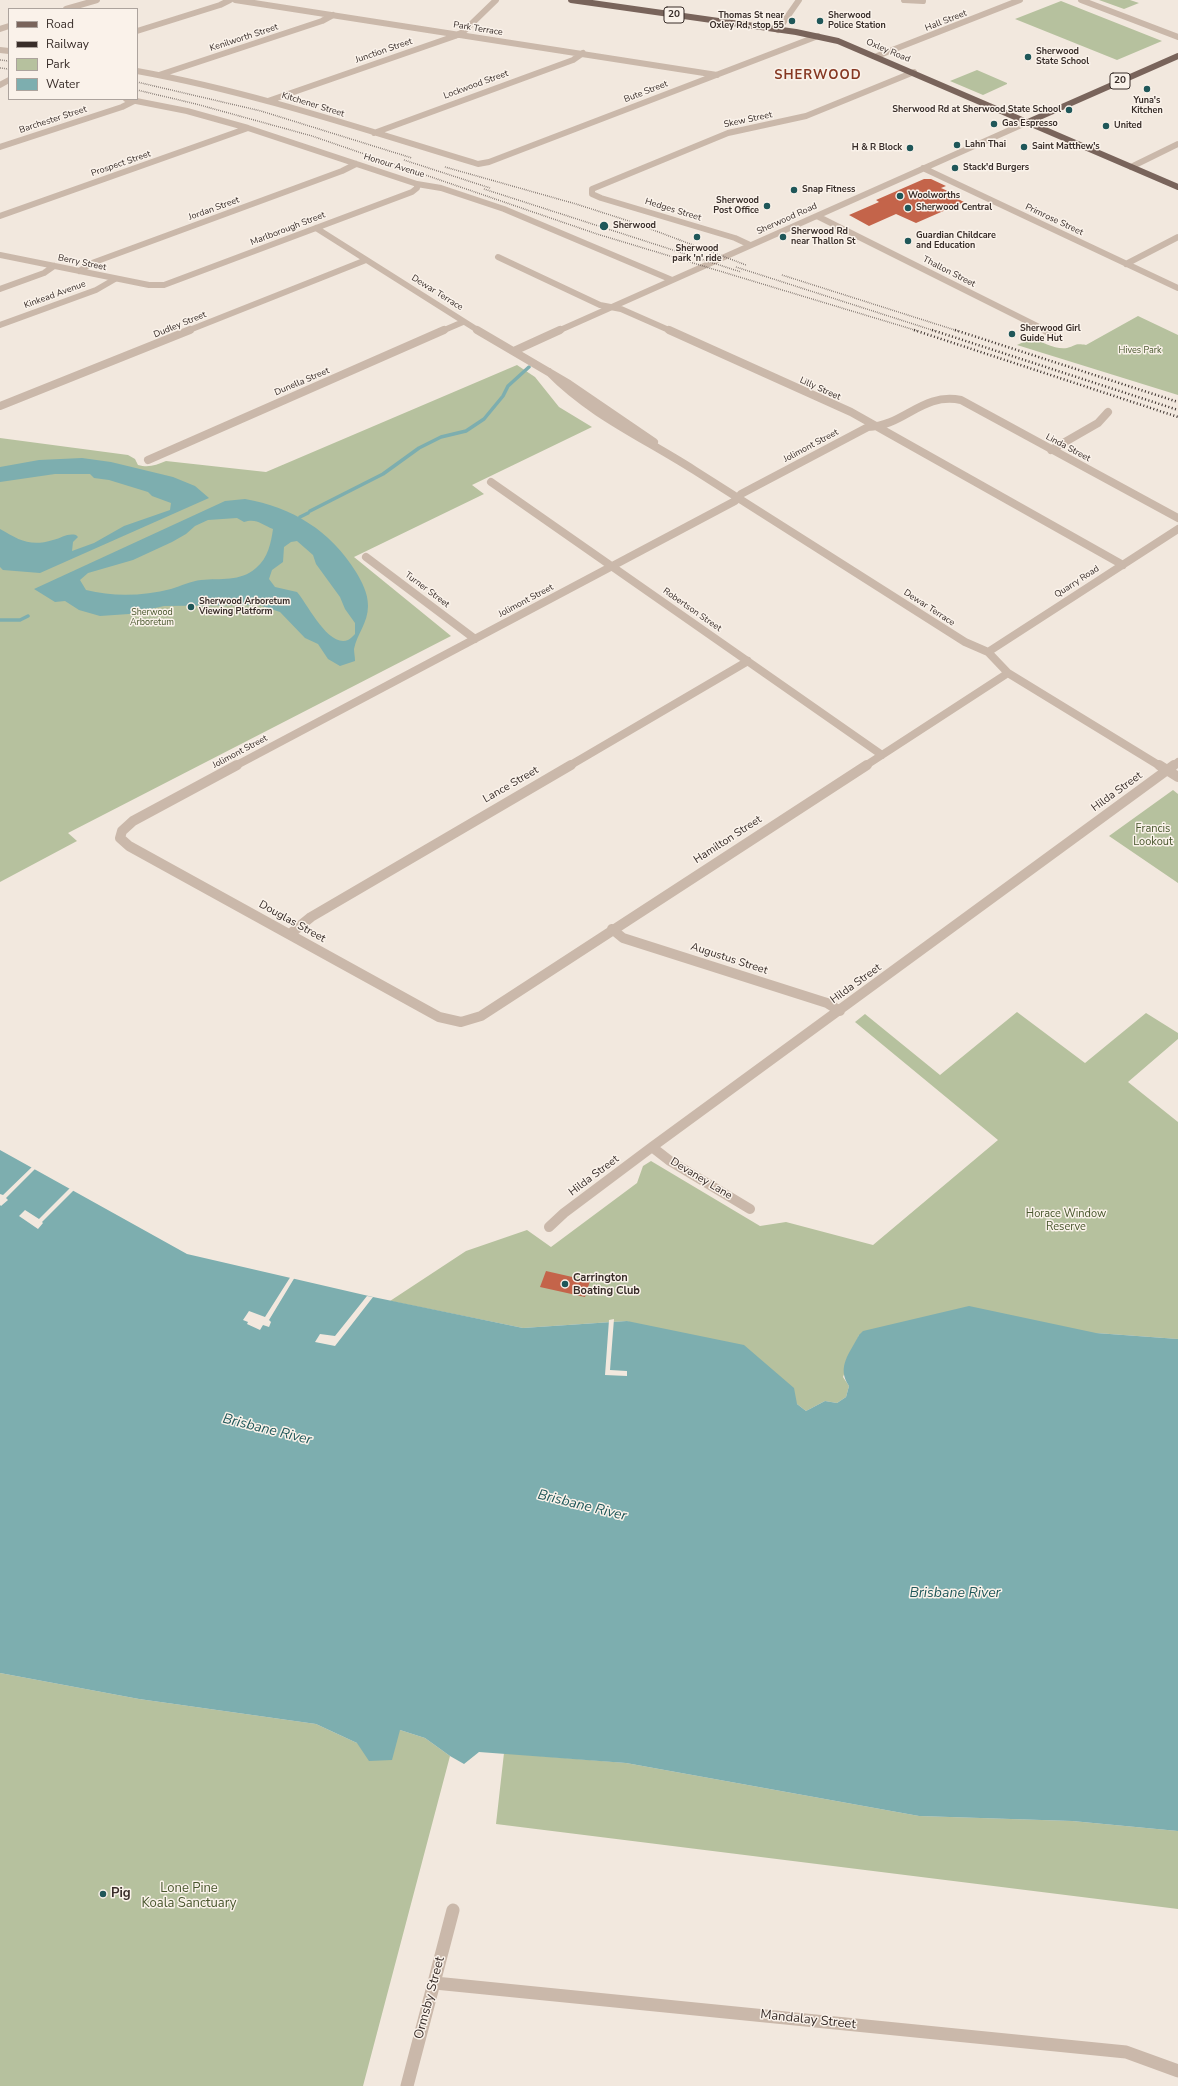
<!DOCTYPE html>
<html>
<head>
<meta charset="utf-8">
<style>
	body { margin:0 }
	#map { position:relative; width:1178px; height:2086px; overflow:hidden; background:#f2e8de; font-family:"Nunito Sans",sans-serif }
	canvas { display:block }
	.legend { position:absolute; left:8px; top:8px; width:130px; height:92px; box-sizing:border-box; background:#faf2ea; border:1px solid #aca39d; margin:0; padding:5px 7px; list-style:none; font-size:12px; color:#382d29 }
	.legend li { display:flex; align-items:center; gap:8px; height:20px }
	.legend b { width:20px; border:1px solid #aca39d }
</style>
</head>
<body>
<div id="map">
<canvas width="1178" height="2086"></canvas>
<ul class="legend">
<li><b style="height:5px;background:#79645b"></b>Road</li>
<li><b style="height:5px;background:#382d29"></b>Railway</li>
<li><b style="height:11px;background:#b6c19e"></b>Park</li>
<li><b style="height:11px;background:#7daeaf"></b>Water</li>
</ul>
</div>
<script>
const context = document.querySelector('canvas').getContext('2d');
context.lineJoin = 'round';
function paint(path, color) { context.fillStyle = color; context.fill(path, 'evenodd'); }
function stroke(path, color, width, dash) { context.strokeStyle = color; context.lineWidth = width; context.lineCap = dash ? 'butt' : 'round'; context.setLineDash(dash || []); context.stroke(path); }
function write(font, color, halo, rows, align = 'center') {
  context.font = font + ' "Nunito Sans",sans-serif'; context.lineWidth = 3; context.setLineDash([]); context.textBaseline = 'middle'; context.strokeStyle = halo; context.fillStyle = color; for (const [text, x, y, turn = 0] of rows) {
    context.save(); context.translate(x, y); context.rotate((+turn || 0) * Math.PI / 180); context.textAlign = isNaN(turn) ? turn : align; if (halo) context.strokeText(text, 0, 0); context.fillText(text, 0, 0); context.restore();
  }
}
const green = new Path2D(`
	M1099,0H1130L1139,3L1124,9Z
	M1061,1L1162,41L1117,60L1015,19Z
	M977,70L1007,83V84L983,95L950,81Z
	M1138,316L1178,335V395L1017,345L1032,338C1042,342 1056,350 1067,348C1076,346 1074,343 1086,345Z
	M517,365L535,377L559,407L592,427L472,485L484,494L354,557L451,636L68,833L77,841L0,882V438L128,455L135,459L138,465C149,468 156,465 166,461L266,472Z
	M1173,790L1178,794V883L1109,836Z
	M1017,1012L1085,1063L1146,1013L1178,1033V1039L1128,1082L1178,1122V1339L1096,1333L859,1335L843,1377L849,1386L846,1397L837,1403L825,1401L806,1411L797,1404L627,1321L523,1328L390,1301L466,1251L527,1230L551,1247L637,1183L643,1166L651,1161L760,1226L786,1222L873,1245L998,1140L855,1022L865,1014L940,1075Z
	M0,1673L139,1699L316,1724L357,1743L400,1730L425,1738L450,1756L363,2086H0Z
	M504,1753L626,1763L919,1816L1072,1821L1178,1831V1909L496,1824Z`);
const water = new Path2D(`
	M82,458L111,462L173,477L195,486L209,498L40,573L3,570L0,567V529C19,540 30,547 53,540C62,538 67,533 76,535L78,537L73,542L72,551L94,543L124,526L170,510L171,503L152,496L148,492L109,480L94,478L90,474H55L0,482V467L39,460Z
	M245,499C292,507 331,531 356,572C362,582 368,593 368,606C368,623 357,634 354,649C354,652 355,657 355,661L340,666L328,659L318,644L305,638L280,612L259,605L164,606L129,614L100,616L79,610L65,601L55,602L34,589L225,501ZM237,518L244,522C257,518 262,525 273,529C271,543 268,558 256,568C240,582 221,578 201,580C191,581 181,586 171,589C144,596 113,597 86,590L80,580L88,573L133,560L172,542L186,534L195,526L208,520ZM297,541L313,555L316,564L340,597L345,609L355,623V634C353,636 350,639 348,640C328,648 307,603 297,592L275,587L269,579L272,570L283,562L284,547L291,542Z
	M0,1150L187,1254L373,1297L523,1328L627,1321L744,1345L794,1388L797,1404L806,1411L825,1401L837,1403L846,1397L849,1386C836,1367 850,1353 859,1335L863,1331L969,1306L1096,1333L1178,1339V1831L1072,1821L919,1816L626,1763L479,1752L464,1764L450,1756L425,1738L400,1730L392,1760L369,1761L357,1743L316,1724L139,1699L0,1673Z`);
const pier = new Path2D(`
	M33,1166L36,1168L6,1198L8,1200L1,1206L0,1205V1194L3,1195Z
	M71,1187L75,1189L42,1222L43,1223L38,1229L19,1216L25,1210L39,1219Z
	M291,1276L295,1277L269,1320L271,1322L269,1327L263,1325L260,1330L247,1324L248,1322L243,1320L249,1311L265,1317Z
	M367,1296L373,1297L335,1346L315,1342L320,1334L335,1336Z
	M614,1319L610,1370L627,1371V1376L605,1375L609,1320Z`);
const stream = new Path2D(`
	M310,511L383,474L419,448L441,437L466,431L484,419L503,396L508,386L529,367
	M300,517L308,513
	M0,620H20L28,616`);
const building = new Path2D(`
	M924,179H931L946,186L941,188L961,197L958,199L964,202L916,223L896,214L869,226L849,215L879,202L876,200Z
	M546,1271L590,1281L585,1297L540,1287Z`);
const minorFar3 = new Path2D(`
	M235,0L717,75
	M904,0L923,1
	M1081,0L1178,37
	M66,9L97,0
	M0,29L9,26
	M778,30L799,0
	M137,31L220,5L230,0
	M0,50L9,51
	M877,56L1020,0
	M137,71C253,92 365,130 478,164L489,162L818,36
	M159,75L322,21L333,15
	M0,85L9,80
	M126,99L187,111L248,128L417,184L441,188L504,209L672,280
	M268,101L455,36L463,32L496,0
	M374,133L573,60L583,53
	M0,147L122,107L134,101
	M1131,167L1178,144
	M923,168L1178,288
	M0,216L248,128
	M817,216L1047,331
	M316,228L479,331
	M750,245L735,238L601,198L592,194V189L728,133L806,116L914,72
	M0,255L149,285H164L412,192L417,188V184
	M498,257L600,305L621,309L671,331
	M1126,264L1178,237
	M79,271L92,263L342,171L356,164
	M0,289L44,273L54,266
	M0,325L96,290L115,279
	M187,331L366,260
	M442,331L463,322
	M558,331L1028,122`);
const minorFar2 = new Path2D(`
	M477,330L569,384L654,442
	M669,330L851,412L1123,565
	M1045,330L1052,334
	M514,351L560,330
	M549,372C591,415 644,438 694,470C784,527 874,585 965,642L988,652L1008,673L1160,766
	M0,406L190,330
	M1051,450L1098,423L1108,412
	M148,460L444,330
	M491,482L882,755
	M366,557L475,639
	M988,652L1178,529
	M235,766L735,501L741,494L868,427C904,426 922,392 961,400L1178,518
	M569,766L748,661
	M865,766L1008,673
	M1173,766L1178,762`);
const minorFar1 = new Path2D(`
	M237,765L133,821L122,831L120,838L129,846L439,1017L461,1022L481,1016L867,765
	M1159,765L1178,777
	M612,929L623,938L827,1003L840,1011
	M290,934L311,917L571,765
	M652,1147L670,1161L750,1209
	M549,1227L564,1213L652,1147L1174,765`);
const minor = new Path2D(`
	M435,1983L1126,2052L1178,2071
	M407,2086L453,1910`);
const major = new Path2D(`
	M571,0L796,32L838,41L1178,187
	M1028,122L1178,56`);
const railFar1 = new Path2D(`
	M0,60L9,61
	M0,68L9,69
	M137,82L261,111L412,158
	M137,90L196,104L312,136L597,234L918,331
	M404,160L490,188
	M445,167L576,204L632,222L746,265
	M484,189L741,272
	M736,267L935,331
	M782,275L958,331`);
const rail = new Path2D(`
	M914,330L1178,417
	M932,330L1178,410
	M955,330L1178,402`);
const markers = [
	[792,21,4,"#1f5759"],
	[820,21,4,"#1f5759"],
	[1028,57,4,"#1f5759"],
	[1147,89,4,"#1f5759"],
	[1069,110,4,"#1f5759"],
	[994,124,4,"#1f5759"],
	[1106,126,4,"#1f5759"],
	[957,145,4,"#1f5759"],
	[1024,147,4,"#1f5759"],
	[910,148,4,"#1f5759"],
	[955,168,4,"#1f5759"],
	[794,190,4,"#1f5759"],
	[900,196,4,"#1f5759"],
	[767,206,4,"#1f5759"],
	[908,208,4,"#1f5759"],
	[604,226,5,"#1f5759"],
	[697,237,4,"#1f5759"],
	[783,237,4,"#1f5759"],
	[908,241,4,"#1f5759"],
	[1012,334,4,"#1f5759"],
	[191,607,4,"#1f5759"],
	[565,1284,4,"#1f5759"],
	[103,1894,4,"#1f5759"]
];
const farPoinames = [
	["Thomas St near",784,16,"right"],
	["Oxley Rd, stop 55",784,26,"right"],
	["Sherwood",828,16],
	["Police Station",828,26],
	["Sherwood",1036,52],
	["State School",1036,62],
	["Yuna's",1147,101,"center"],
	["Kitchen",1147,111,"center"],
	["Sherwood Rd at Sherwood State School",1061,110,"right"],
	["Gas Espresso",1002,124],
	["United",1114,126],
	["Lahn Thai",965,145],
	["Saint Matthew's",1032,147],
	["H & R Block",902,148,"right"],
	["Stack'd Burgers",963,168],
	["Snap Fitness",802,190],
	["Woolworths",908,196],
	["Sherwood",759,201,"right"],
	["Post Office",759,211,"right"],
	["Sherwood Central",916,208],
	["Sherwood",613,226],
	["Sherwood Rd",791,232],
	["near Thallon St",791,242],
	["Guardian Childcare",916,236],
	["and Education",916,246],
	["Sherwood",697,249,"center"],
	["park 'n' ride",697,259,"center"],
	["Sherwood Girl",1020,329],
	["Guide Hut",1020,339],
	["Sherwood Arboretum",199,602],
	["Viewing Platform",199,612]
];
const farStreetnames = [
	["Hall Street",946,21,-21],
	["Park Terrace",478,29,9],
	["Kenilworth Street",244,38,-18],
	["Junction Street",384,51,-19],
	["Oxley Road",888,51,23],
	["Lockwood Street",476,85,-20],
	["Bute Street",646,92,-21],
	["Kitchener Street",313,105,17],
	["Barchester Street",53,120,-18],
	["Skew Street",748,120,-12],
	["Prospect Street",121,164,-19],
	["Honour Avenue",394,166,17],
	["Jordan Street",214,209,-20],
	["Hedges Street",673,210,17],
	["Sherwood Road",787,219,-24],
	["Primrose Street",1054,220,25],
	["Marlborough Street",288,229,-21],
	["Berry Street",82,263,12],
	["Thallon Street",949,272,27],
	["Dewar Terrace",437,293,32],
	["Kinkead Avenue",55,295,-20],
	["Dudley Street",180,325,-22],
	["Dunella Street",302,382,-23],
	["Lilly Street",820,389,24],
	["Jolimont Street",811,446,-28],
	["Linda Street",1068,448,28],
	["Quarry Road",1077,582,-33],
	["Turner Street",427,590,37],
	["Jolimont Street",526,601,-28],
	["Dewar Terrace",929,608,33],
	["Robertson Street",692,610,35],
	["Jolimont Street",240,752,-28]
];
const farParknames = [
	["Hives Park",1140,351],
	["Sherwood",152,613],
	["Arboretum",152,623]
];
const shields = [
	[674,15,20],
	[1120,81,20]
];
const shieldNames = [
	["20",674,15],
	["20",1120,81]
];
const streetNames = [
	["Lance Street",511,785,-30],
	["Hilda Street",1117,792,-36],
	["Hamilton Street",728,840,-33],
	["Douglas Street",292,922,29],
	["Augustus Street",729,959,18],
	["Hilda Street",856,984,-36],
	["Hilda Street",594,1176,-37],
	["Devaney Lane",701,1179,31]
];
const parkNames = [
	["Francis",1153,829],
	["Lookout",1153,842],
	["Horace Window",1066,1214],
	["Reserve",1066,1227]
];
const poiNames = [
	["Carrington",573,1278],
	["Boating Club",573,1291]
];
const farDistrictnames = [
	["SHERWOOD",818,76]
];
const nearParknames = [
	["Lone Pine",189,1889],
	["Koala Sanctuary",189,1904]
];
const nearPoinames = [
	["Pig",111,1894]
];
const nearStreetnames = [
	["Ormsby Street",430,1998,-75],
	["Mandalay Street",808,2020,6]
];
const nearWaternames = [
	["Brisbane River",267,1430,14],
	["Brisbane River",582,1506,14],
	["Brisbane River",955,1594]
];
paint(green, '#b6c19e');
paint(water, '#7daeaf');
paint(pier, '#f2e8de');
stroke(stream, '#7daeaf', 3.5);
paint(building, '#c4644a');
stroke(minorFar3, '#cab8aa', 6);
stroke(minorFar2, '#cab8aa', 8);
stroke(minorFar1, '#cab8aa', 10);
stroke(minor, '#cab8aa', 13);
stroke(major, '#79645b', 6);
stroke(railFar1, '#382d29', 1.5, [0.5, 1.5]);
stroke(rail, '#382d29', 2.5, [1, 2.5]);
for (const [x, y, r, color] of markers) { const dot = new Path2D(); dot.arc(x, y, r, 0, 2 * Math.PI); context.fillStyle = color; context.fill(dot); stroke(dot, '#faf2ea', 1.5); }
write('bold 9px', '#382d29', '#faf2ea', farPoinames, 'left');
write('9px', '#382d29', '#faf2ea', farStreetnames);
write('9px', '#48562d', '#faf2ea', farParknames);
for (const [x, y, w] of shields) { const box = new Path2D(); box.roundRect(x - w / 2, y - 8, w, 16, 3); context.fillStyle = '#faf2ea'; context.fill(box); stroke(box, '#382d29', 1); }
write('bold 10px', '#382d29', null, shieldNames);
write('11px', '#382d29', '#faf2ea', streetNames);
write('11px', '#48562d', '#faf2ea', parkNames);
write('bold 11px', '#382d29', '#faf2ea', poiNames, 'left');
context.letterSpacing = '1px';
write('bold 13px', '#863823', '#faf2ea', farDistrictnames);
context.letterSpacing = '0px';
write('13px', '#48562d', '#faf2ea', nearParknames);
write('bold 13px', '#382d29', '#faf2ea', nearPoinames, 'left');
write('13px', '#382d29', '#faf2ea', nearStreetnames);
write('italic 14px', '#1f5759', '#faf2ea', nearWaternames);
</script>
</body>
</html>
